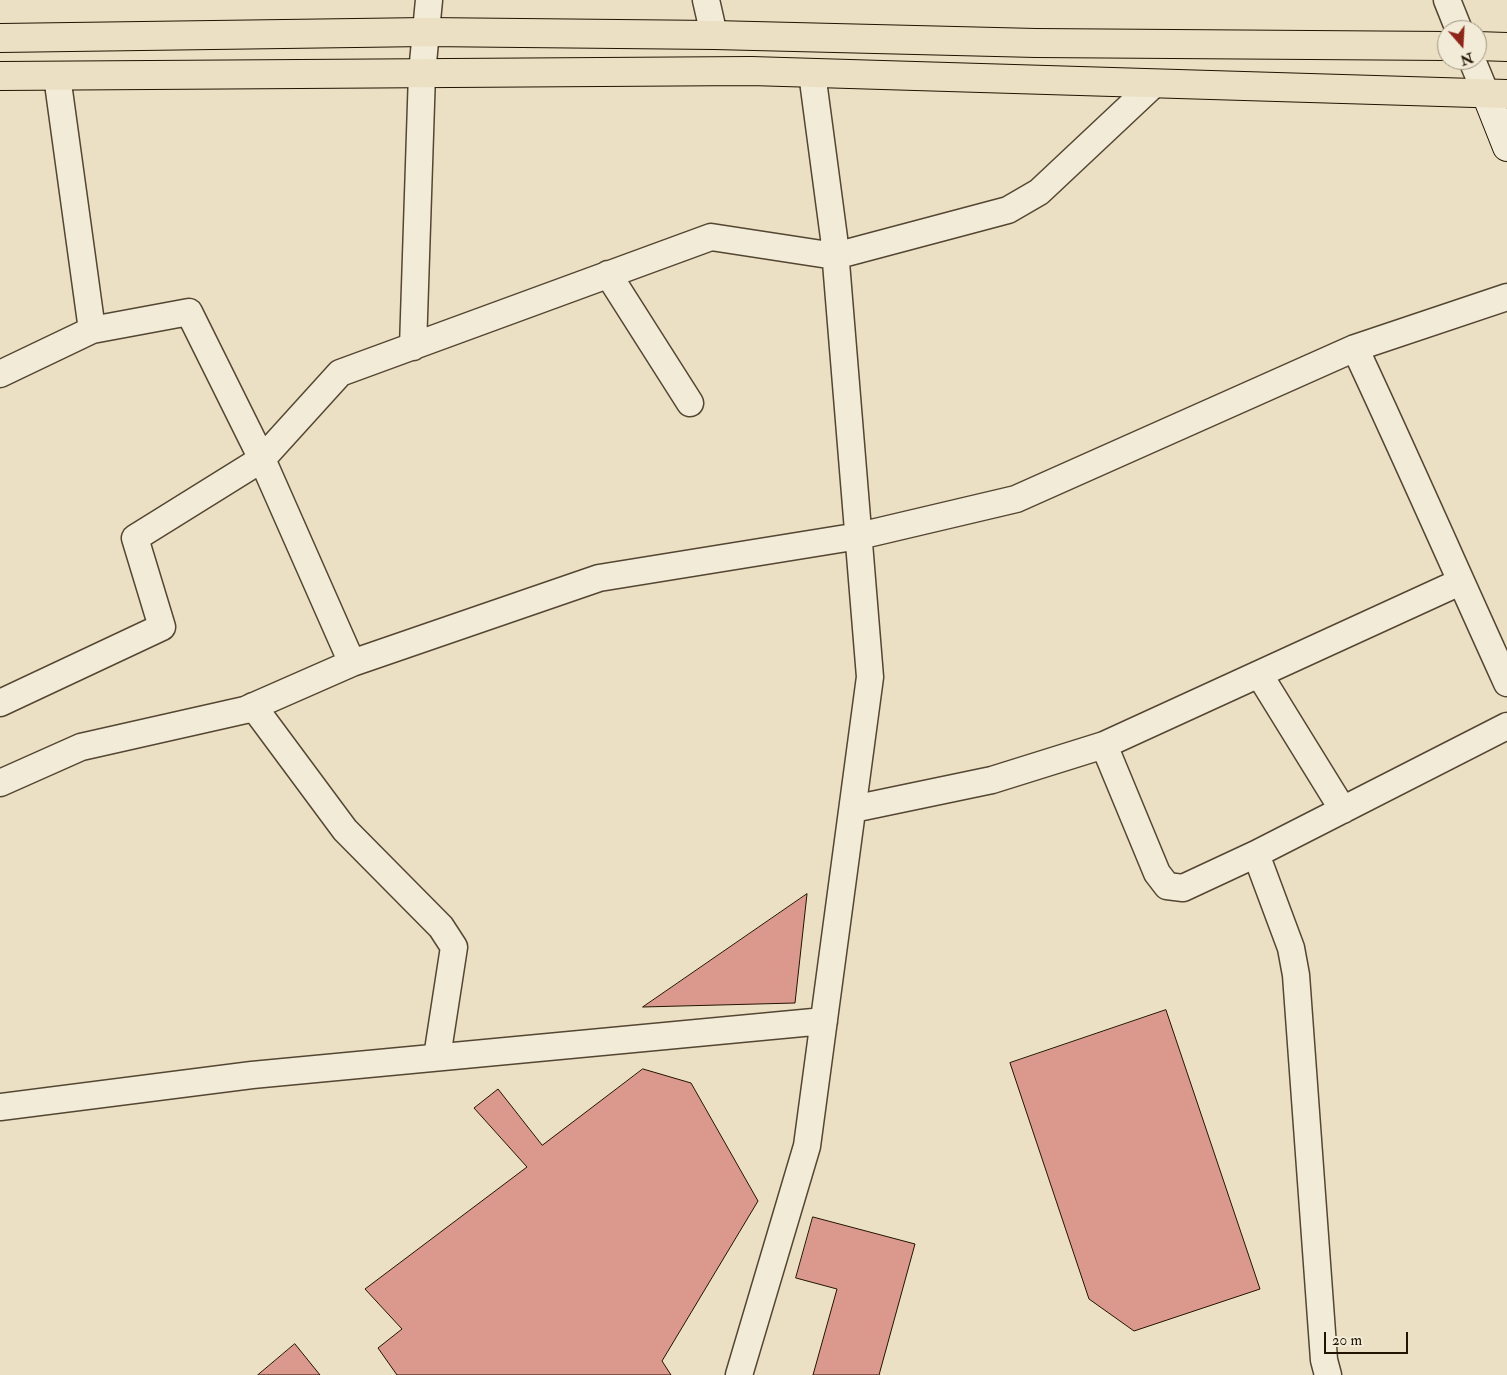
<!DOCTYPE html>
<html>
<head>
<meta charset="utf-8">
<style>
	body { margin:0 }
	#map { position:relative; width:1507px; height:1375px; overflow:hidden; background:#ebe0c3; font-family:"IM FELL Double Pica",serif }
	canvas { display:block }
	.north { position:absolute; left:1437px; top:20px; width:50px; height:50px; box-sizing:border-box; background:#f2ebd8; border:1px solid #9f9582; border-radius:50%; rotate:161deg; font-size:14px; font-weight:700; line-height:20px; text-align:center; color:#221302 }
	.north::after { content:''; display:block; margin:auto; width:18px; height:22px; background:#8f2418; clip-path:polygon(50% 0,100% 100%,50% 72%,0 100%) }
	.scale { position:absolute; left:1324px; top:1332px; width:84px; height:22px; box-sizing:border-box; border:2px solid #221302; border-top:0; padding-left:6px; font-size:15px; line-height:18px; white-space:nowrap; color:#221302; -webkit-text-stroke:4px #f2ebd8; paint-order:stroke }
</style>
</head>
<body>
<div id="map">
<canvas width="1507" height="1375"></canvas>
<div class="north">N</div>
<div class="scale">20 m</div>
</div>
<script>
const context = document.querySelector('canvas').getContext('2d');
context.lineJoin = 'round';
function paint(path, color) { context.fillStyle = color; context.fill(path, 'evenodd'); }
function stroke(path, color, width, dash) { context.strokeStyle = color; context.lineWidth = width; context.lineCap = dash ? 'butt' : 'round'; context.setLineDash(dash || []); context.stroke(path); }
const building = new Path2D(`
	M807,894L795,1003L643,1007Z
	M1166,1010L1260,1289L1134,1331L1089,1299L1010,1063Z
	M643,1069L691,1083L758,1201L662,1361L671,1375H397L378,1348L402,1329L365,1289L527,1167L474,1108L498,1089L542,1145Z
	M813,1217L915,1244L879,1375H813L837,1289L796,1278Z
	M295,1344L320,1375H258Z`);
const street = new Path2D(`
	M706,0L714,35
	M1447,0L1459,30
	M1472,60L1486,94
	M57,76L92,330
	M608,274L690,403
	M413,347L422,73L429,0
	M1355,348C1407,459 1456,571 1507,683
	M0,374L92,330L189,312L262,459L352,663
	M1259,674L1343,810
	M0,703L162,627L135,538L262,459L340,373L711,237L835,256L1008,210L1039,192L1154,84
	M253,706L345,830L441,927L454,947L437,1057
	M1104,745L1157,873L1167,886L1183,888L1256,854
	M0,783L81,747L245,710L352,663L599,578L859,536L1016,499L1355,348L1507,297
	M853,809L992,780L1104,745L1460,582
	M0,1107L252,1075L824,1021
	M739,1375L807,1146L870,677L834,238L812,73
	M1328,1375L1324,1360L1296,975L1291,948L1256,854L1507,726`);
const secondary = new Path2D(`
	M1486,94L1507,147`);
const primary = new Path2D(`
	M0,38L426,32L714,35L1036,43L1447,46
	M1477,46L1507,47
	M0,76L751,71L1507,94`);
paint(building, '#db998e');
stroke(building, '#221302', 1);
stroke(street, '#544632', 29);
stroke(secondary, '#221302', 30);
stroke(primary, '#221302', 30);
stroke(street, '#f2ebd8', 26);
stroke(secondary, '#f2ebd8', 28);
stroke(primary, '#ebe0c3', 28);
</script>
</body>
</html>
